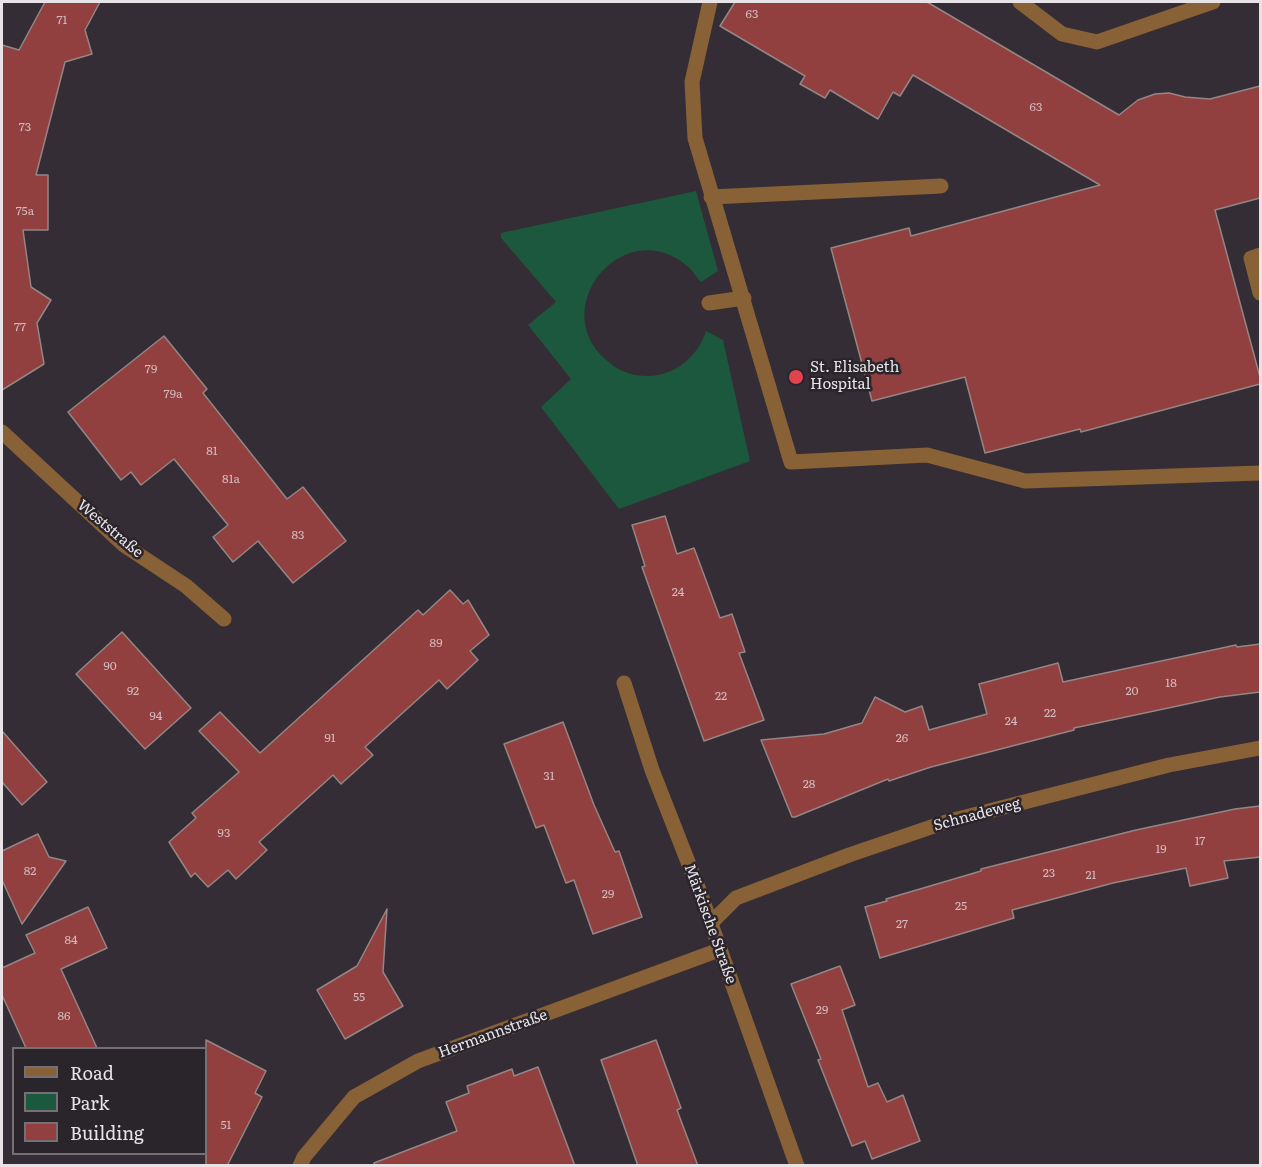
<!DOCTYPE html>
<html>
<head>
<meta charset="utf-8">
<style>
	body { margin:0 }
	#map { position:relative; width:1262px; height:1167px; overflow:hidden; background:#342d35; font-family:Literata,serif }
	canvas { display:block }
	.frame { position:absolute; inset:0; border:3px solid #e7e3e7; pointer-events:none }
	.legend { position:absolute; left:12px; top:1047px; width:195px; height:108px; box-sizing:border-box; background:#2a242b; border:2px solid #767076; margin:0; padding:8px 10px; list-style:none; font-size:18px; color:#e7e3e7 }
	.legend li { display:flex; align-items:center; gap:12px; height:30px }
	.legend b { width:30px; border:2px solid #767076 }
</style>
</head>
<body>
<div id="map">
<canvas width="1262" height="1167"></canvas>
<div class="frame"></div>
<ul class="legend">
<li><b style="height:8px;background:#886136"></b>Road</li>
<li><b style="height:16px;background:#1b583d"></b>Park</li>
<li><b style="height:16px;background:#923f3f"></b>Building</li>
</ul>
</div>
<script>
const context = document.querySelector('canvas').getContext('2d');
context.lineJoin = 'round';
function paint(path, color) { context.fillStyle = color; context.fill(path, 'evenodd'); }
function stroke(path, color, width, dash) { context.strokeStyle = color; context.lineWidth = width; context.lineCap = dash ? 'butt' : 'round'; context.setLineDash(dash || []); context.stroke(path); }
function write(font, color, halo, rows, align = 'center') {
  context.font = font + ' Literata,serif'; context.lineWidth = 5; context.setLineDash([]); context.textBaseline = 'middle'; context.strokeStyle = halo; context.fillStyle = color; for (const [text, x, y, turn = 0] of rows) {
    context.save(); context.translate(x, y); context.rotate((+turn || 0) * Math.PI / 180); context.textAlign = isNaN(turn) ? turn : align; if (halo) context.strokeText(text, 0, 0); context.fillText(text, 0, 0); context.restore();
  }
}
const green = new Path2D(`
	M696,191L718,271L701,282C696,277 692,269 686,265C622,213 543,312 610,363C623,374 641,378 658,375C681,371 699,353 706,331L723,340L750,461L619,509L541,407L571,379L528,325L556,302L501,238V233Z`);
const building = new Path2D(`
	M45,2H100L85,30L92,54L65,62L36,175H48V230H23L31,287L51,300L37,323L44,364L2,390V45L19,50Z
	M735,2H927L1119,115L1138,100L1155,94L1169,93L1185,97L1210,99L1260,86V198L1215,210L1260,377V384L1081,432L1080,429L985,453L965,377L872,401L831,248L909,228L911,236L1100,185L913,75L900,96L893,92L878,119L830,90L825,98L800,84L805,76L720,26Z
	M164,336L207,389L203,393L287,499L303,487L346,541L293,583L258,541L233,562L213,537L228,525L174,459L141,485L131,472L121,480L68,412Z
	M665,516L677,554L694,548L720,618L732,614L745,652L739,653L764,720L704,741L642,567L645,566L632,525Z
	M450,590L463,604L468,600L489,635L470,651L478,660L447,689L439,680L365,747L373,755L341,784L333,775L259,842L267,850L236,879L228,870L208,887L195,873L191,877L169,842L196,818L192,813L239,772L199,731L220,712L260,753L418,610L423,615Z
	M122,632L191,708L145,749L76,674Z
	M1260,644V692L1220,697L1074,728V730L931,767L889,781L888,779L795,817H792L761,740L824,734L862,723L875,697L905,712L922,706L929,730L987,714L979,684L1058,663L1063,682L1236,645L1237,647Z
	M563,722L594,805L615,852L619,851L642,917L593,934L574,880L566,883L544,825L536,828L504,744Z
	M2,731L47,782L22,805L2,782Z
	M1260,806V857L1224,861L1228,878L1190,886L1186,868L1113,883L1012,910L1014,918L880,958L865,907L887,901L886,899L981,871V869L1136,830L1235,809Z
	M38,834L49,857L66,861L22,924L2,880V851Z
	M88,907L107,948L61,969L97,1048H26L2,995V968L35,953L26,935Z
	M387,909L383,972L403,1006L345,1039L317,990L357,966Z
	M840,966L855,1005L842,1010L868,1087L878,1083L887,1102L903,1095L920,1141L872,1159L865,1141L852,1146L818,1060L821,1059L791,984Z
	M206,1040L266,1071L255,1093L262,1097L227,1166H206Z
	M656,1040L681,1108L677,1110L698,1166H638L601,1060Z
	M538,1067L575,1166H374V1163L457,1131L446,1102L469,1093L467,1086L512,1069L514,1076Z`);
const service = new Path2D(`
	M710,2L692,82L695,138L791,462L927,455L1025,481L1260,473
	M1020,2L1062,34L1097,42L1213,2
	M711,197L941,186
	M1260,255L1251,258L1260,293
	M709,303L744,298`);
const minor = new Path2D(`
	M2,432L124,545L186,586L224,619
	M624,683L652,770L699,890L797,1166
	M711,923L736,898L849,855L946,822L1169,765L1260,748
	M300,1166L304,1157L354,1097L418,1061L719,950`);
const markers = [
	[796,377,8,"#e0444e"]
];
const numberNames = [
	["63",752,14],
	["71",62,20],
	["63",1036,107],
	["73",25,127],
	["75a",25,211],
	["77",20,327],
	["79",151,369],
	["79a",173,394],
	["81",212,451],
	["81a",231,479],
	["83",298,535],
	["24",678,592],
	["89",436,643],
	["90",110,666],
	["18",1171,683],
	["92",133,691],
	["20",1132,691],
	["22",721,696],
	["22",1050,713],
	["94",156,716],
	["24",1011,721],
	["91",330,738],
	["26",902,738],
	["31",549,776],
	["28",809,784],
	["93",224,833],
	["17",1200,841],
	["19",1161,849],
	["82",30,871],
	["23",1049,873],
	["21",1091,875],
	["29",608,894],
	["25",961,906],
	["27",902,924],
	["84",71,940],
	["55",359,997],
	["29",822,1010],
	["86",64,1016],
	["51",226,1125]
];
const poiNames = [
	["St. Elisabeth",810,368],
	["Hospital",810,385]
];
const streetNames = [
	["Weststraße",110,529,40],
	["Schnadeweg",977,815,-15],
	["Märkische Straße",710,924,70],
	["Hermannstraße",493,1034,-20]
];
paint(green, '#1b583d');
paint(building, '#923f3f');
stroke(building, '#938685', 1.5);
stroke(service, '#886136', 15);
stroke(minor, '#886136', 15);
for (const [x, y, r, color] of markers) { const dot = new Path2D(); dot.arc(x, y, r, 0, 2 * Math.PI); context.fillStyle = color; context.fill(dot); stroke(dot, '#2a242b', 2); }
write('12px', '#d2babd', null, numberNames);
write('15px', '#e7e3e7', '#2a242b', poiNames, 'left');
write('15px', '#e7e3e7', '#2a242b', streetNames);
</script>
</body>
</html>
